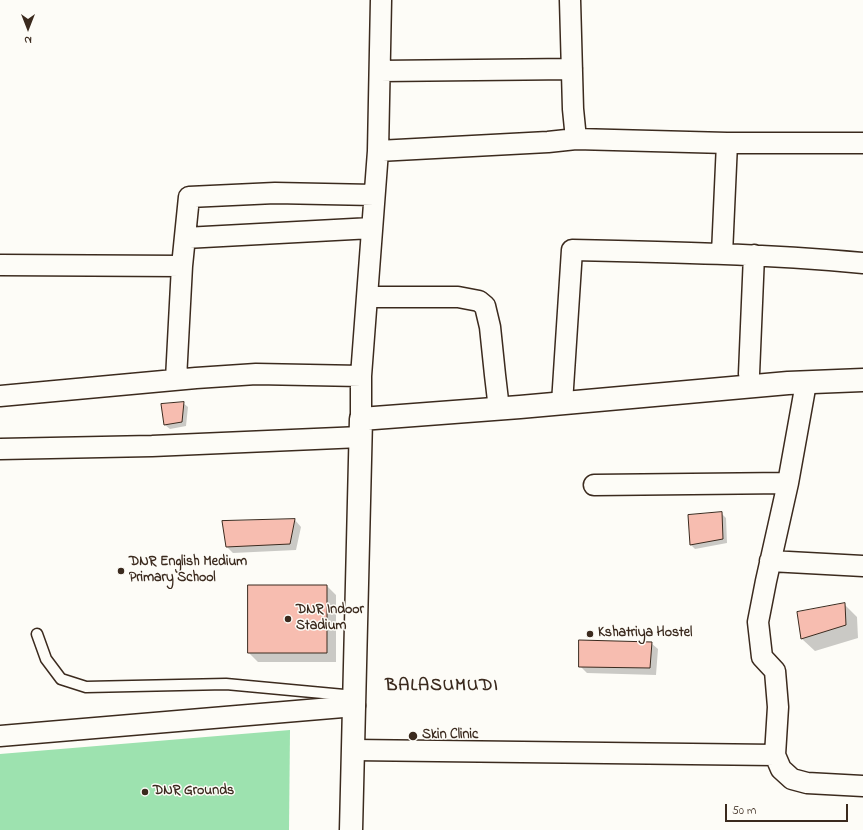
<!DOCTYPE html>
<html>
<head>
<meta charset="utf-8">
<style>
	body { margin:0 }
	#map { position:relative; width:863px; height:830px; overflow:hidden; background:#fdfcf7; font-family:"Indie Flower",sans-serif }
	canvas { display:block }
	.north { position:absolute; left:8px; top:8px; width:40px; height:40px; -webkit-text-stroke:3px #fdfcf7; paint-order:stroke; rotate:180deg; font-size:11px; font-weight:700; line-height:16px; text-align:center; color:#3b2a1e }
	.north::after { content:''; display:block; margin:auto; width:14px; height:18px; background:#3b2a1e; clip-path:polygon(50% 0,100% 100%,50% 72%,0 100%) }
	.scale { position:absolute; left:725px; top:804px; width:123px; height:18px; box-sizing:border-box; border:2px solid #3b2a1e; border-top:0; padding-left:5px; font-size:12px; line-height:14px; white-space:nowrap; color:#3b2a1e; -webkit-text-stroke:3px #fdfcf7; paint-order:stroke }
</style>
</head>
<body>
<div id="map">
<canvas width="863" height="830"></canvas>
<div class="north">N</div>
<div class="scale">50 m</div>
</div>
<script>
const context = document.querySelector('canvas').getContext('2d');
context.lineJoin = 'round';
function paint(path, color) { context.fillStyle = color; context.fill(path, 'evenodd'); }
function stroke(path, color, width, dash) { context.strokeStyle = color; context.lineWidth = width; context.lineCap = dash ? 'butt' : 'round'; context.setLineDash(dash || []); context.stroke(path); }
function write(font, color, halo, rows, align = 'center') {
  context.font = font + ' "Indie Flower",sans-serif'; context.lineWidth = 3; context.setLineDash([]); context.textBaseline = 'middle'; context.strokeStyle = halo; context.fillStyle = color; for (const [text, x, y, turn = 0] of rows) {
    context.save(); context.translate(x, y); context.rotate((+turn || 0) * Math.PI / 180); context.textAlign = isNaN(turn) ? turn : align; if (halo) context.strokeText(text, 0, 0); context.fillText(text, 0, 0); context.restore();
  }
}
const green = new Path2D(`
	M290,730L289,830H0V754Z`);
const shadow = new Path2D(`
	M183,403L188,407L186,426L170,429L165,425Z
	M721,513L726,518L727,543L695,549L691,545L689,515Z
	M295,520L301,527L296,550L233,553L226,546L223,522Z
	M327,586L336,595V662H258L249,653Z
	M844,604L857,617L858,638L815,651L802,639Z
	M651,643L658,649L656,675L587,673L580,666Z`);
const building = new Path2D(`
	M184,402L182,422L164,425L161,404Z
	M722,512L723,539L690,545L688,515Z
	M295,519L290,544L226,547L222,521Z
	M248,585H327V653H248Z
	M845,603L846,625L801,639L797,612Z
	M579,640L652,642L650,668L579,667Z`);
const lane = new Path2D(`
	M37,634L46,659L61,679L86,687L226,684L355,696`);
const street = new Path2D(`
	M380,71L572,69
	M576,139L727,143H863
	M378,151L548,142L576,139L573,109L570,0
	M185,238L372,228
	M722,254L727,143
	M0,265L182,266
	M367,297H458L479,301L485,306L490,327L495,375L499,409
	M749,374L754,255
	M176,379L182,266L189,197L275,193L374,195
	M806,383L788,483L766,581L758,622L762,657L775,671L778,707L775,755L781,769L792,779L807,783L863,786
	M0,396L196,378L256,374L361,376
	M562,403L572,250C669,252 766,254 863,263
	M361,419V376L378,151L381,0
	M0,449L152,446L361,437
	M594,485L788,483
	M770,561L863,566
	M0,736L355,706
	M353,750L775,755`);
const secondary = new Path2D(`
	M351,830L361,419L520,407L788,383L863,380`);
const markers = [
	[121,571,4,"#3b2a1e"],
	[288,619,4,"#3b2a1e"],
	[590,634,4,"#3b2a1e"],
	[413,736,5,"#3b2a1e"],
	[145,792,4,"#3b2a1e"]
];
const poiNames = [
	["DNR English Medium",129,563],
	["Primary School",129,579],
	["DNR Indoor",296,611],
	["Stadium",296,627],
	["Kshatriya Hostel",598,634],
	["Skin Clinic",422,736],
	["DNR Grounds",153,792]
];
const districtNames = [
	["BALASUMUDI",442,687]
];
paint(green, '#9de2af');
paint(shadow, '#0003');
paint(building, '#f7bdb0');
stroke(building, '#3b2a1e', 1);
stroke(lane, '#3b2a1e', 13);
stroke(street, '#3b2a1e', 23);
stroke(secondary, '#3b2a1e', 25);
stroke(lane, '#fdfcf7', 10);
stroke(street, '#fdfcf7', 20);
stroke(secondary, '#fdfcf7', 22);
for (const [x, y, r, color] of markers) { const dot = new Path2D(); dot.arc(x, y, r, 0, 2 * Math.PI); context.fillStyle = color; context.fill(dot); stroke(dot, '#fdfcf7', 1.5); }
write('bold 14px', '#3b2a1e', '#fdfcf7', poiNames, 'left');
context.letterSpacing = '1px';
write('bold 18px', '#3b2a1e', '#fdfcf7', districtNames);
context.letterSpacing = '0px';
</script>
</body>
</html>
